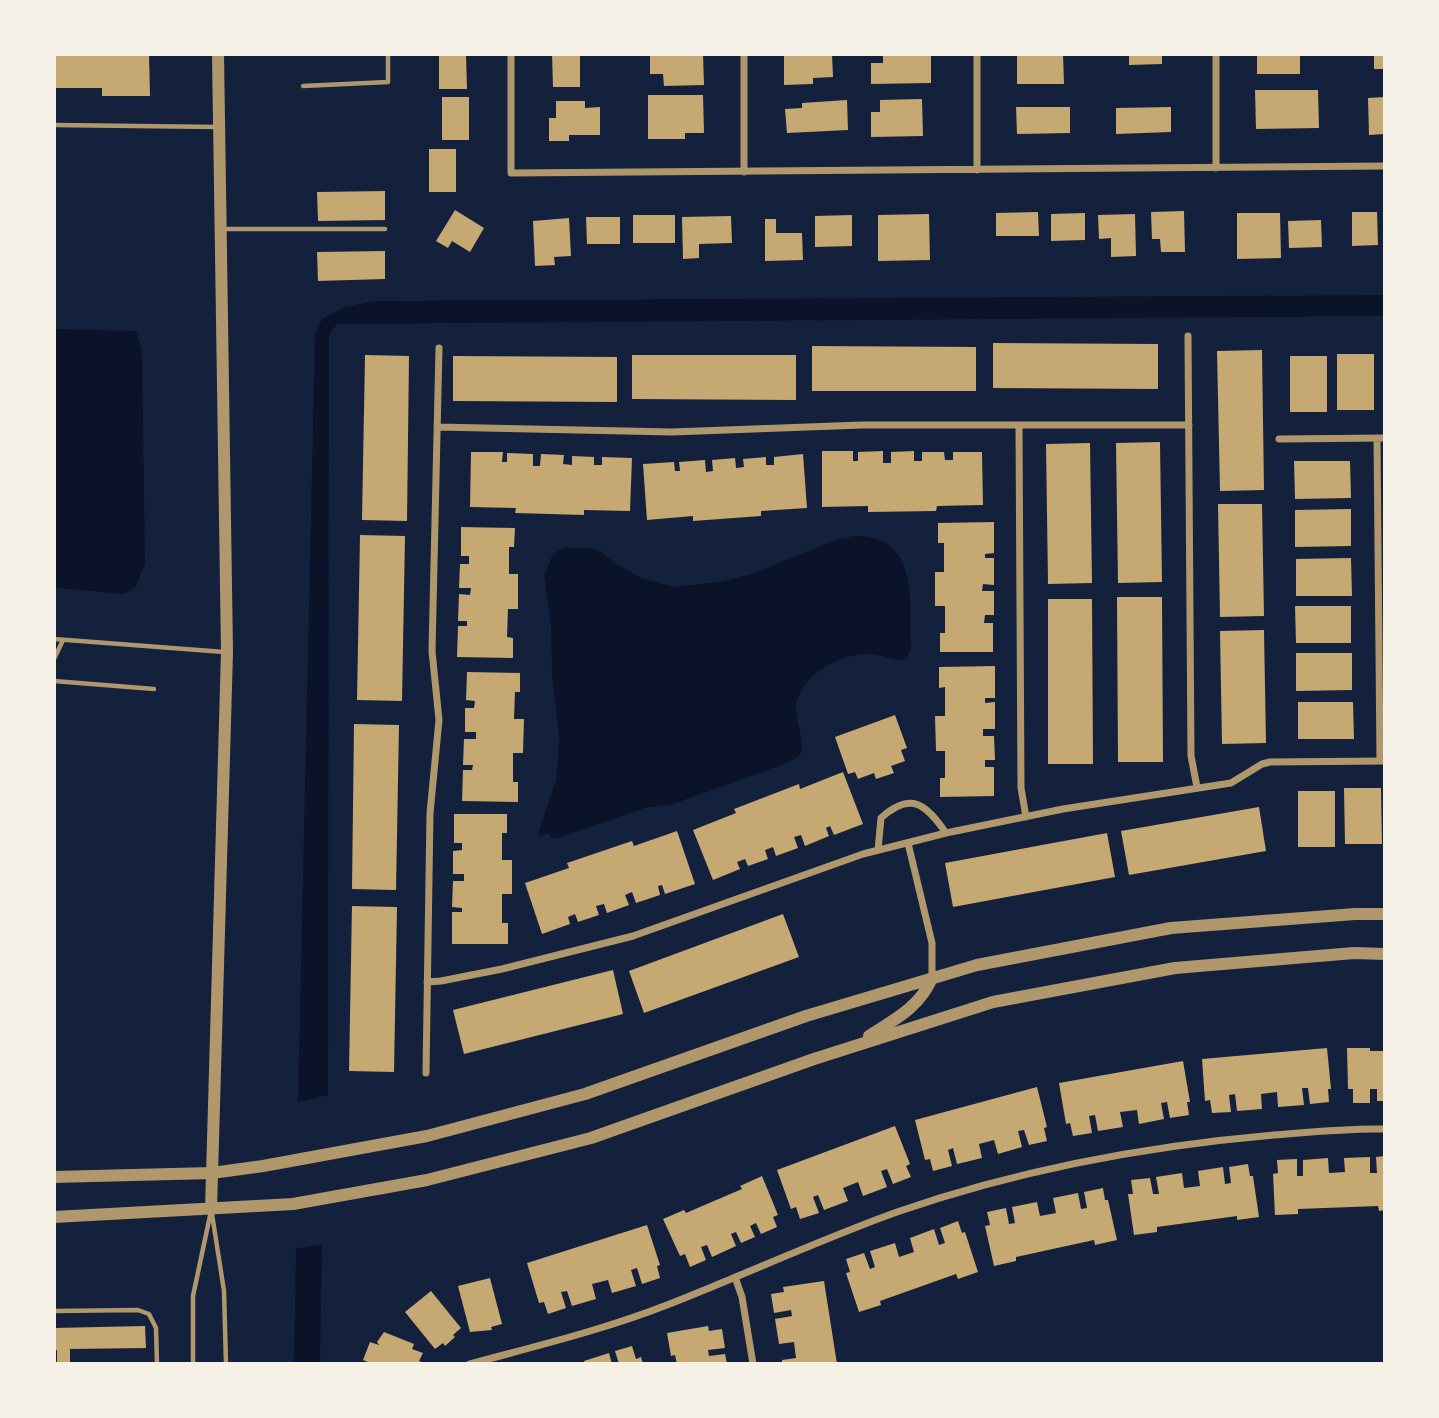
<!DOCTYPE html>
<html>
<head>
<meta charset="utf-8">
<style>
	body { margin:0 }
	#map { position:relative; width:1439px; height:1418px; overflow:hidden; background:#14213d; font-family:Figtree,sans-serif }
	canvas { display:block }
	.frame { position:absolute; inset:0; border:56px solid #f6f1e7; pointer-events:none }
</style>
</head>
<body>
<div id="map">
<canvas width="1439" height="1418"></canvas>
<div class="frame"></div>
</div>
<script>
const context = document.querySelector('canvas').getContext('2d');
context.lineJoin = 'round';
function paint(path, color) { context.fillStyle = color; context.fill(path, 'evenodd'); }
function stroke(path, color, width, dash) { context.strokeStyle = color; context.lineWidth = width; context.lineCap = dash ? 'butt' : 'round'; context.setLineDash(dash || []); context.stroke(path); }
const water = new Path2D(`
	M1385,295V316L337,324L329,335L328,1095L298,1102L315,335L322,319L344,307L376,301Z
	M54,329L136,331L142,350L145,563L136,586L124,594L54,588Z
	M855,536C920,535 909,602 911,647L907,659C895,663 882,654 870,654C841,653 798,675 796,708C796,723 803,737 802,751L798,757L787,763L673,804L645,808L558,838H552L547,833L542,836L538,834L556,780L558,760L559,736L552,673L551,626L544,576L553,554L565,547L594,549L601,551L614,563L641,578L674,587L720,582L751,574L839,539Z
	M322,1244L320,1364H294L296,1249Z`);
const building = new Path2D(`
	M54,54H149L150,96H102V88H54Z
	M439,54H466L467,89H439Z
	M552,54H580V87H553Z
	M650,54H703L704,85L664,86L663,74H650Z
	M784,54H832L833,77L813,78V84L784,85Z
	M883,54H931V83L871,84V63H883Z
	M1017,54H1063L1064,84H1017Z
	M1129,54H1162V64L1129,65Z
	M1257,54H1300V74H1257Z
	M1374,54H1385V69H1374Z
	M1255,90H1318L1319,128L1256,129Z
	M648,95H703L704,133H685V139H648Z
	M442,97H469V140H442Z
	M1385,97V134L1369,135L1368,98Z
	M922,99L923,136L871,137V112H880V100Z
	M847,100L848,130L787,133L785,109L802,108V103Z
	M556,101H585V108L600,107V135H569V141H549V118H556Z
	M1016,107H1070V133L1017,134Z
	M1171,107V132L1116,134V108Z
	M429,149H456V192H429Z
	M385,191V220L318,221L317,192Z
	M455,210L484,228L470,252L452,241L448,248L436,241Z
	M1184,211L1185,252H1161L1160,239H1152L1151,212Z
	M1038,212L1039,236H996V213Z
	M1352,212H1377L1378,245L1352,246Z
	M1085,213V240L1051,241V214Z
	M1237,213H1280L1281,258L1237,259Z
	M929,214L930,260L878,261V215Z
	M1135,214L1136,256L1111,257V238L1099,239L1098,215Z
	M633,215H675V243H633Z
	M852,215V246L815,247V216Z
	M731,216L732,243L699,244V258L683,259L682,217Z
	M586,217H620V244H587Z
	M569,218L571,256L554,257L555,265L535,266L533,221Z
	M765,219H776V233H802L803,260L765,261Z
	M1321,220L1322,247L1289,248L1288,221Z
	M385,251V279L318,281L317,252Z
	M993,343L1158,344V389L993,388Z
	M812,346L976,347V391H812Z
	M1262,350L1264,490L1220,491L1217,351Z
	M1337,354H1374V410H1337Z
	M365,355L409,356L407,521L362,520Z
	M632,355H796V400L632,399Z
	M453,356L617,357V402L453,401Z
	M1290,356H1327V412H1290Z
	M1160,442L1162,582L1118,583L1116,443Z
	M1090,443L1092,583L1048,584L1046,444Z
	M822,451H853V461H858V452L883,451V463H891V452L914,451V461H922V452H944L945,460H953V452H982L983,505L937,506L936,511L868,512V506L822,507Z
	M471,452H503L502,462H507V453L533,454V466H540L541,454L564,455L563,464L572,465V456L594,457V465H602V457L632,458L630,511L584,510V515L515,513L516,508L470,507Z
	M803,454L807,508L761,511V516L693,521V516L647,520L643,464L674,462L675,471H680L679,462L705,460L706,472L713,471L712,460L735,458L736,468L744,467L743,459L766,457V465H774V457Z
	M1294,461H1350L1351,498L1295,499Z
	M1218,504H1262L1264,616L1220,617Z
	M1351,509V546L1295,547V510Z
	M994,522V553L985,554V558H994V585L983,584L982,591H994V615H985L984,623H993V652H940V633H945V606H935V572H944V543H938V523Z
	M461,527L515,528L514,547H509V574H518V609H508L507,637L513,638V658L457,657L458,626H467V621H458L459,594L470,595L471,588H459L460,564H469V556H461Z
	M360,535L405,536L402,701L357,700Z
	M1351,558L1352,596H1296V559Z
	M1117,597H1162L1163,762H1118Z
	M1048,599H1092L1093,764H1048Z
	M1295,606H1351V643H1296Z
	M1264,630L1266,743L1222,744L1220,631Z
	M1296,653H1352V690L1296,691Z
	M995,666V698H985V703L995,702V729H983V736H994L995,760H985V767H994V796L940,797V778H945V751H936L935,716H945V687L939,688V667Z
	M467,672L520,673V692H515L514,719H524L523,753H513V782H518V802L462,801L463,770H472L473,765H463L464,739H476V732H465V708H474L475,701L466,700Z
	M1298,702H1353L1354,739H1298Z
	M895,715L907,748L901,750L905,761L891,766L894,773L876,779L874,773L858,779L855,772L848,774L835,737Z
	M354,724L399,725L396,890L352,889Z
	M843,772L863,824L834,835L830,826L826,828L829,836L805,846L801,835L794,837L798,848L776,856L773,847L765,850L768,859L748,866L745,859L737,862L740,869L713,880L693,830L736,813L734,809L799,784L800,789Z
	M1344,788H1381L1382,844H1345Z
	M1298,791H1335V847H1298Z
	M1259,807L1266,851L1129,875L1121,831Z
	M454,814H507V833H502V860H512V894H502V923H508V944H452V912H462V908L452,907L453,881H464V874H453V851L462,850V843H454Z
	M677,831L695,884L665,894L662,885L658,886L660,895L636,903L632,892L625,895L629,905L607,913L604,904L596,906L599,915L578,922L575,914L568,917L570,924L542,934L525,883L569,868L567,863L632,841L634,846Z
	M1107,833L1115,877L953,907L945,863Z
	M352,906L397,907L394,1072L349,1071Z
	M783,914L799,957L644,1013L629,971Z
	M613,970L623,1014L464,1054L453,1010Z
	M1327,1048L1331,1089H1328L1329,1102L1310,1104L1308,1088H1302L1304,1105L1278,1107L1277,1092L1261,1094L1262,1109L1237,1111L1235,1094L1229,1095L1231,1112L1212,1113L1210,1100L1205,1101L1202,1059Z
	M1347,1048H1370V1051H1385V1101H1377V1089H1370V1103H1353V1089H1348Z
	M1183,1061L1190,1102H1187L1189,1115L1170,1118L1167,1102L1161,1103L1164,1119L1139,1124L1137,1110L1120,1112L1123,1127L1098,1131L1095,1115L1089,1116L1092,1133L1073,1136L1070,1123L1066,1124L1059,1083Z
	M1037,1087L1047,1127L1044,1128L1047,1141L1029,1145L1024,1130L1018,1131L1022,1147L998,1154L994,1140L979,1144L982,1158L957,1164L953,1148L948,1150L952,1166L933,1171L930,1159L925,1160L915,1120Z
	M895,1126L910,1164L906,1166L911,1177L893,1184L887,1169L881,1171L887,1187L863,1196L858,1182L843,1188L848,1201L824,1210L818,1195L813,1197L819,1213L800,1219L796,1207L791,1209L777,1170Z
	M1385,1156V1210L1379,1211L1378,1206L1298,1209V1214L1275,1215L1273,1174L1278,1173L1277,1160L1297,1159V1176H1303V1160L1328,1158L1329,1173L1345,1172L1344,1158L1370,1157V1173H1377L1376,1157Z
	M1248,1164L1250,1176H1253L1259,1217L1237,1220V1216L1157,1227V1232L1134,1235L1128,1194H1133L1131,1180L1150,1178L1153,1194H1159L1156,1177L1182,1173L1184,1188L1200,1186L1198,1171L1223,1167L1225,1184L1231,1183L1229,1167Z
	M762,1176L778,1215L773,1217L777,1227L761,1234L756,1223L750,1226L755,1237L741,1243L736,1232L731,1234L736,1246L712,1257L707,1245L701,1247L706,1260L690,1267L685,1254L680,1256L663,1219L684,1210L686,1213L742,1189L740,1186Z
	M1103,1188L1105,1200H1108L1117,1240L1095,1245L1094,1240L1016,1257V1261L994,1266L985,1226L990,1225L987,1212L1006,1208L1009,1224L1015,1223L1012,1207L1037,1202L1040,1216L1056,1213L1053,1198L1078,1193L1081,1209L1087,1208L1084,1192Z
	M958,1221L962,1233L965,1232L978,1272L958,1279L956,1274L880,1301L881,1305L859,1312L846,1273L850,1272L846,1259L864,1253L870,1269L875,1267L870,1251L895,1243L899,1257L914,1252L910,1238L934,1229L939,1245L945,1243L940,1228Z
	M647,1225L660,1265L657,1266L660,1278L642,1284L637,1268L631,1270L636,1286L612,1293L608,1280L592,1284L596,1299L572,1306L567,1291L561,1292L566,1308L548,1314L544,1302L539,1303L527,1263Z
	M490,1278L502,1324L491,1327L492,1330L470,1332L458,1286Z
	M824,1281L837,1364H782V1360L796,1358L794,1342L779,1344L775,1319L792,1316L791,1310L774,1313L771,1294L784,1292L783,1287Z
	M431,1291L461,1328L453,1335L455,1337L445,1346L443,1343L435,1349L405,1312Z
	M145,1326L146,1348L70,1349V1364H57V1350H54V1328Z
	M708,1326L709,1331L722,1329L725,1348L708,1350L709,1356L725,1354L727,1364H677L675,1355L671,1356L667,1333Z
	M384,1332L414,1344L412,1349L423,1353L419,1361L426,1364H373L363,1360L370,1342L379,1345L377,1342Z
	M632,1346L636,1359L641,1357L643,1364H619L615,1351Z
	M609,1353L612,1364H585L584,1361Z`);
const service = new Path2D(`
	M303,86L388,82V54
	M54,125L218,127
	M221,229H385
	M54,639L224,652
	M54,659L63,640
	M54,681L154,689
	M212,1214L224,1291L226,1364
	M54,1311L138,1310L149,1314L156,1328L157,1364
	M193,1364V1296L211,1211`);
const minor = new Path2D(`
	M511,54V173L1385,166
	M744,54V172
	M977,54V170
	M1216,54V168
	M1188,336L1191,756L1197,787
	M437,427L672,432L862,425H1189
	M1019,427L1021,788L1026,817
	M1377,438L1380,761
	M1279,439L1385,438
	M908,843L932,943V978
	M878,850L881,818C911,791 926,804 946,833
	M427,982L441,981L502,969L633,936L863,854L946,833L1063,809L1231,783L1262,764L1270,762L1385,761
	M426,1073L430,813L439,720L432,651L439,348
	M735,1277L742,1297L753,1364
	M470,1364C536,1346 603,1330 667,1305C744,1275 819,1240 897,1212C1018,1170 1147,1146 1274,1135C1311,1132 1348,1128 1385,1129`);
const tertiary = new Path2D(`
	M869,1036C894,1020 920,1007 932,978
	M54,1177L212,1173L263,1166L427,1136L585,1094L806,1016L977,965L1171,928L1355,914H1385
	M211,1210L227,652L218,54
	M54,1217L293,1204L427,1180L591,1138L814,1059L993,1002L1175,968L1354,953L1385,954`);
paint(water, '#0b132b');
paint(building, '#c6a872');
stroke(service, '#b1986c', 4.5);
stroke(minor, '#b1986c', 7);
stroke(tertiary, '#b1986c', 12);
</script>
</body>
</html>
